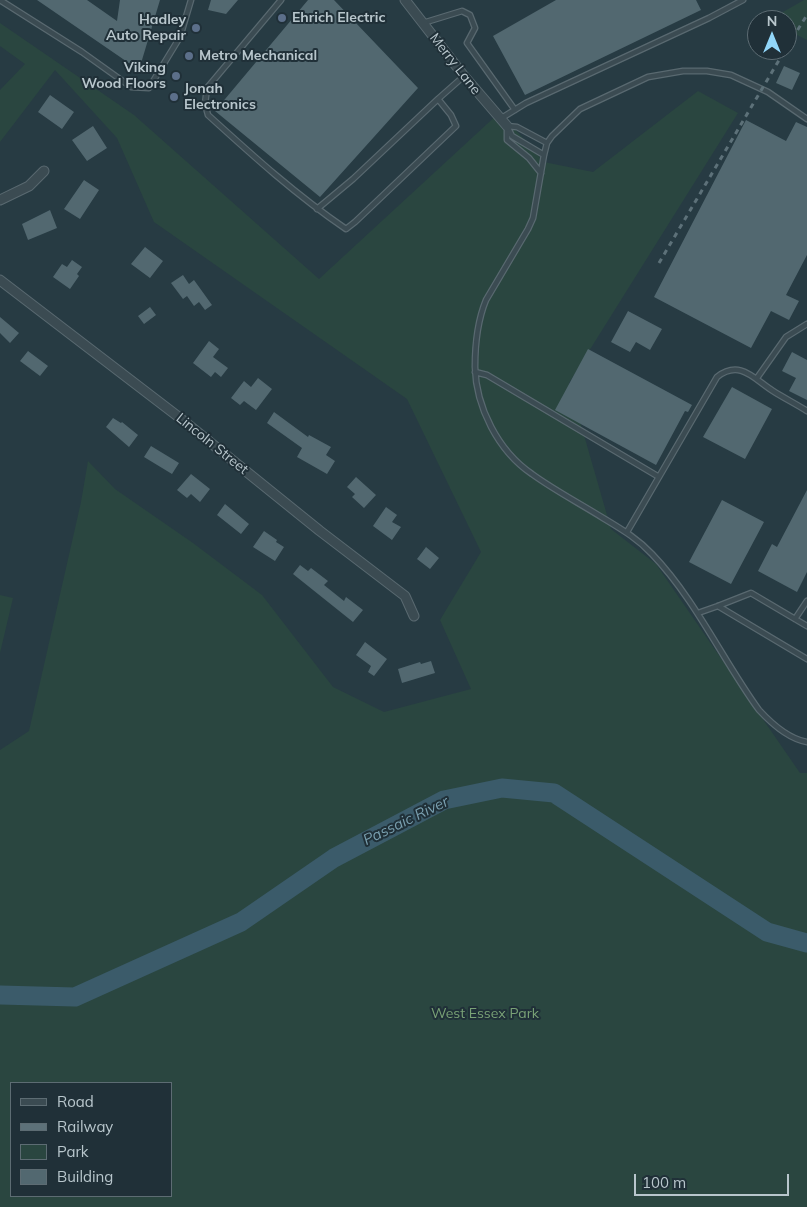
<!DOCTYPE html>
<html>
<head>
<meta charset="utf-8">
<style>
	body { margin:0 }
	#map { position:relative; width:807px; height:1207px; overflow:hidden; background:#273b43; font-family:Mulish,sans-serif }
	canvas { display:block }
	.legend { position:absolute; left:10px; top:1082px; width:162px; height:115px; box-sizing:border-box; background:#203038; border:1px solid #5d6c73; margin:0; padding:6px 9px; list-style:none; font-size:15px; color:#b8c6cc }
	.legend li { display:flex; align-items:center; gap:10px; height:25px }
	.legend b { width:25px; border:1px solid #5d6c73 }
	.north { position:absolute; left:747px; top:10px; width:50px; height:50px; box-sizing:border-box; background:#203038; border:1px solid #5d6c73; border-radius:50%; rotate:0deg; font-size:14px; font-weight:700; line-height:20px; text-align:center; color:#b8c6cc }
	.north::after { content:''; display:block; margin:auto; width:18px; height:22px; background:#91d6f9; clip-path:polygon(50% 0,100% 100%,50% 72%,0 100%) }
	.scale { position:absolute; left:634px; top:1174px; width:155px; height:22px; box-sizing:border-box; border:2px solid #b8c6cc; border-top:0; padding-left:6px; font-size:15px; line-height:18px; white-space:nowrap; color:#b8c6cc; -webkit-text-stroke:4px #203038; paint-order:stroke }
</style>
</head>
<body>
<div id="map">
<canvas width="807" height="1207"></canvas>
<ul class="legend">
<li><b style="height:6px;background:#3b4b52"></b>Road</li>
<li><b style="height:6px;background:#5d7179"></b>Railway</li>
<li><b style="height:14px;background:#2a4640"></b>Park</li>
<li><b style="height:14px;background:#526870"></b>Building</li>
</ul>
<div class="north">N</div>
<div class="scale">100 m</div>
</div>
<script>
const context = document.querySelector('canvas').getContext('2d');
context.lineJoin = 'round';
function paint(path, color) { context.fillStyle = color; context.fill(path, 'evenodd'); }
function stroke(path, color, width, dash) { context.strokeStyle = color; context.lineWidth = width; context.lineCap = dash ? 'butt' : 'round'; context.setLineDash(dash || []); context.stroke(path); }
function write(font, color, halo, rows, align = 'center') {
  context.font = font + ' Mulish,sans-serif'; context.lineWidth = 4; context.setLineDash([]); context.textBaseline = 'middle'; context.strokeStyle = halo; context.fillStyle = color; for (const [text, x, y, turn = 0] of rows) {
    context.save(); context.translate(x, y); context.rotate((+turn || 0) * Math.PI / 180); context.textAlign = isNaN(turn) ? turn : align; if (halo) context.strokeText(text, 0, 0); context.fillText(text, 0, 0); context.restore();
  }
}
const green = new Path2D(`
	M804,0H807V40L787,30V20H769Z
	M0,23L134,115L319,279L500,112L544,162L593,172L698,91L738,113L569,383L611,529L656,564L800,773H807V1207H0V750L29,731L81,502L88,461L115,489L193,543L262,595L333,687L384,712L471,689L440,620L481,552L407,399L154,222L117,138L55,70L0,142V90L25,64L0,46ZM11,1083H171V1196H11Z
	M0,595L13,598L0,653Z`);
const river = new Path2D(`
	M0,995L75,997L241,922L334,858L444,800L502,788L554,793L767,932L807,943`);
const building = new Path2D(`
	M37,0H87L117,21L120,0H160L139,70Z
	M211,0H238L226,14L208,10Z
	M308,0H334L418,88L320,197L215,111Z
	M556,0H696L701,10L525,95L493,36Z
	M784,66L800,73L792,90L776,83Z
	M50,95L74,112L62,129L38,112Z
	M746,120L786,141L796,122L807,127V255L786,295L799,301L789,320L771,311L751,348L654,297Z
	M93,126L107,148L87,161L72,140Z
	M84,180L99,190L80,219L64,209Z
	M50,210L57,228L28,240L22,224Z
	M145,247L163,261L150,278L131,264Z
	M72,260L82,267L77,274L79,276L70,289L53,277L62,264L67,267Z
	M183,275L189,284L194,280L212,305L205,310L199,302L194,306L187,296L183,299L171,283Z
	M150,307L156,315L144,324L138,316Z
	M628,311L662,329L650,350L636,342L630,352L611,342Z
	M0,317L19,333L10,343L0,333Z
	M209,341L219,349L213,357L228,368L221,377L215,372L211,377L193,363Z
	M588,349L692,405L688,412L685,411L656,465L555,410Z
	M28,351L48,366L40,376L20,361Z
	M792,352L807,360V400L789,391L796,378L782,371Z
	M258,378L272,389L256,410L244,401L240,405L231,398L244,381L251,387Z
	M732,387L772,409L745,459L703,437Z
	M274,412L308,437L309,435L331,447L326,455L335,461L327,474L297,457L302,448L267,423Z
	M113,418L121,423L122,422L138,435L129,447L106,427Z
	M151,446L179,463L172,474L144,457Z
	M191,474L210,489L200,502L191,494L187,498L177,490Z
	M356,477L376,495L364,508L352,497L355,494L347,487Z
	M807,490V572L797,592L758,571L772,544L777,547Z
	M722,500L764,522L731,584L689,562Z
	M225,504L249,524L241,534L217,515Z
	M386,507L397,515L392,522L401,527L392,540L373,526Z
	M264,531L277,540L276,542L284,547L275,561L253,547Z
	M426,547L439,558L430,569L417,559Z
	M300,565L308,571L311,568L328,581L324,585L344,601L346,597L363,610L353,622L293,574Z
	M365,642L387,659L374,676L368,672L371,666L356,655Z
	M431,661L435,673L402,683L398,669L420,662L421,664Z`);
const lane = new Path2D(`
	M0,0L82,52L131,87L149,88L180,37L191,0
	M281,0L207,88L205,104L208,115C252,155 296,195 346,229L355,222L456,126L451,115L438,99L464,76
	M423,23L462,11L470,15L475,28L467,43L515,110
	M500,119L526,103L709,18L743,0
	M807,119L768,92L731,75L707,71H683L648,77L580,109L552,136L547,143L544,155L533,218L528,229L486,300C477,322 475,343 475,367C476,407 498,451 532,474C554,490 579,503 603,518C621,529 637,538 652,554C696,600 722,659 759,710C771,723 789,739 807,742
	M507,126V140L529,158L541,173
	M507,126L517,127L547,143
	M508,128L512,136L544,155
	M317,209L353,179L438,99
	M475,372L487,375L659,477
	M757,378L786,337L807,324
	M627,532L717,377C740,359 754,379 773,391C784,398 796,404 807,411
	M718,606L807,659
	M698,613L718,606L751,593L807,626
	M795,619L807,601`);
const street = new Path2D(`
	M405,0L464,76L507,126
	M0,200L29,186L44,171
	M0,280L180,418L320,531L405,596L414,616`);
const rail = new Path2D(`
	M787,47L807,15
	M659,263L785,50`);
const markers = [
	[282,18,5,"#5c6f8a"],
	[196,28,5,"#5c6f8a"],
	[189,56,5,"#5c6f8a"],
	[176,76,5,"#5c6f8a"],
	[174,97,5,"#5c6f8a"]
];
const poiNames = [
	["Ehrich Electric",292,18],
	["Hadley",186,20,"right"],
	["Auto Repair",186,36,"right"],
	["Metro Mechanical",199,56],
	["Viking",166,68,"right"],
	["Wood Floors",166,84,"right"],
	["Jonah",184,89],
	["Electronics",184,105]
];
const streetNames = [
	["Merry Lane",455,64,52],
	["Lincoln Street",212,444,39]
];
const parkNames = [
	["West Essex Park",485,1014]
];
const waterNames = [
	["Passaic River",406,821,-26]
];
paint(green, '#2a4640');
stroke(river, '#3b5b6a', 19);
paint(building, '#526870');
stroke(lane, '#596970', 7);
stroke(street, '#596970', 11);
stroke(lane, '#3b4b52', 4.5);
stroke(street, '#3b4b52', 9);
stroke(rail, '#5d7179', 3, [5, 5]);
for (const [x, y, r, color] of markers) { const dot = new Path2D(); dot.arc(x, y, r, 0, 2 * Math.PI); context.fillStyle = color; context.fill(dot); stroke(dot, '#203038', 2); }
write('bold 14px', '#b8c6cc', '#203038', poiNames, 'left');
write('14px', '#b8c6cc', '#203038', streetNames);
write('14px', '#79a276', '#203038', parkNames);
write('italic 15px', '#799faf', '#203038', waterNames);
</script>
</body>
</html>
